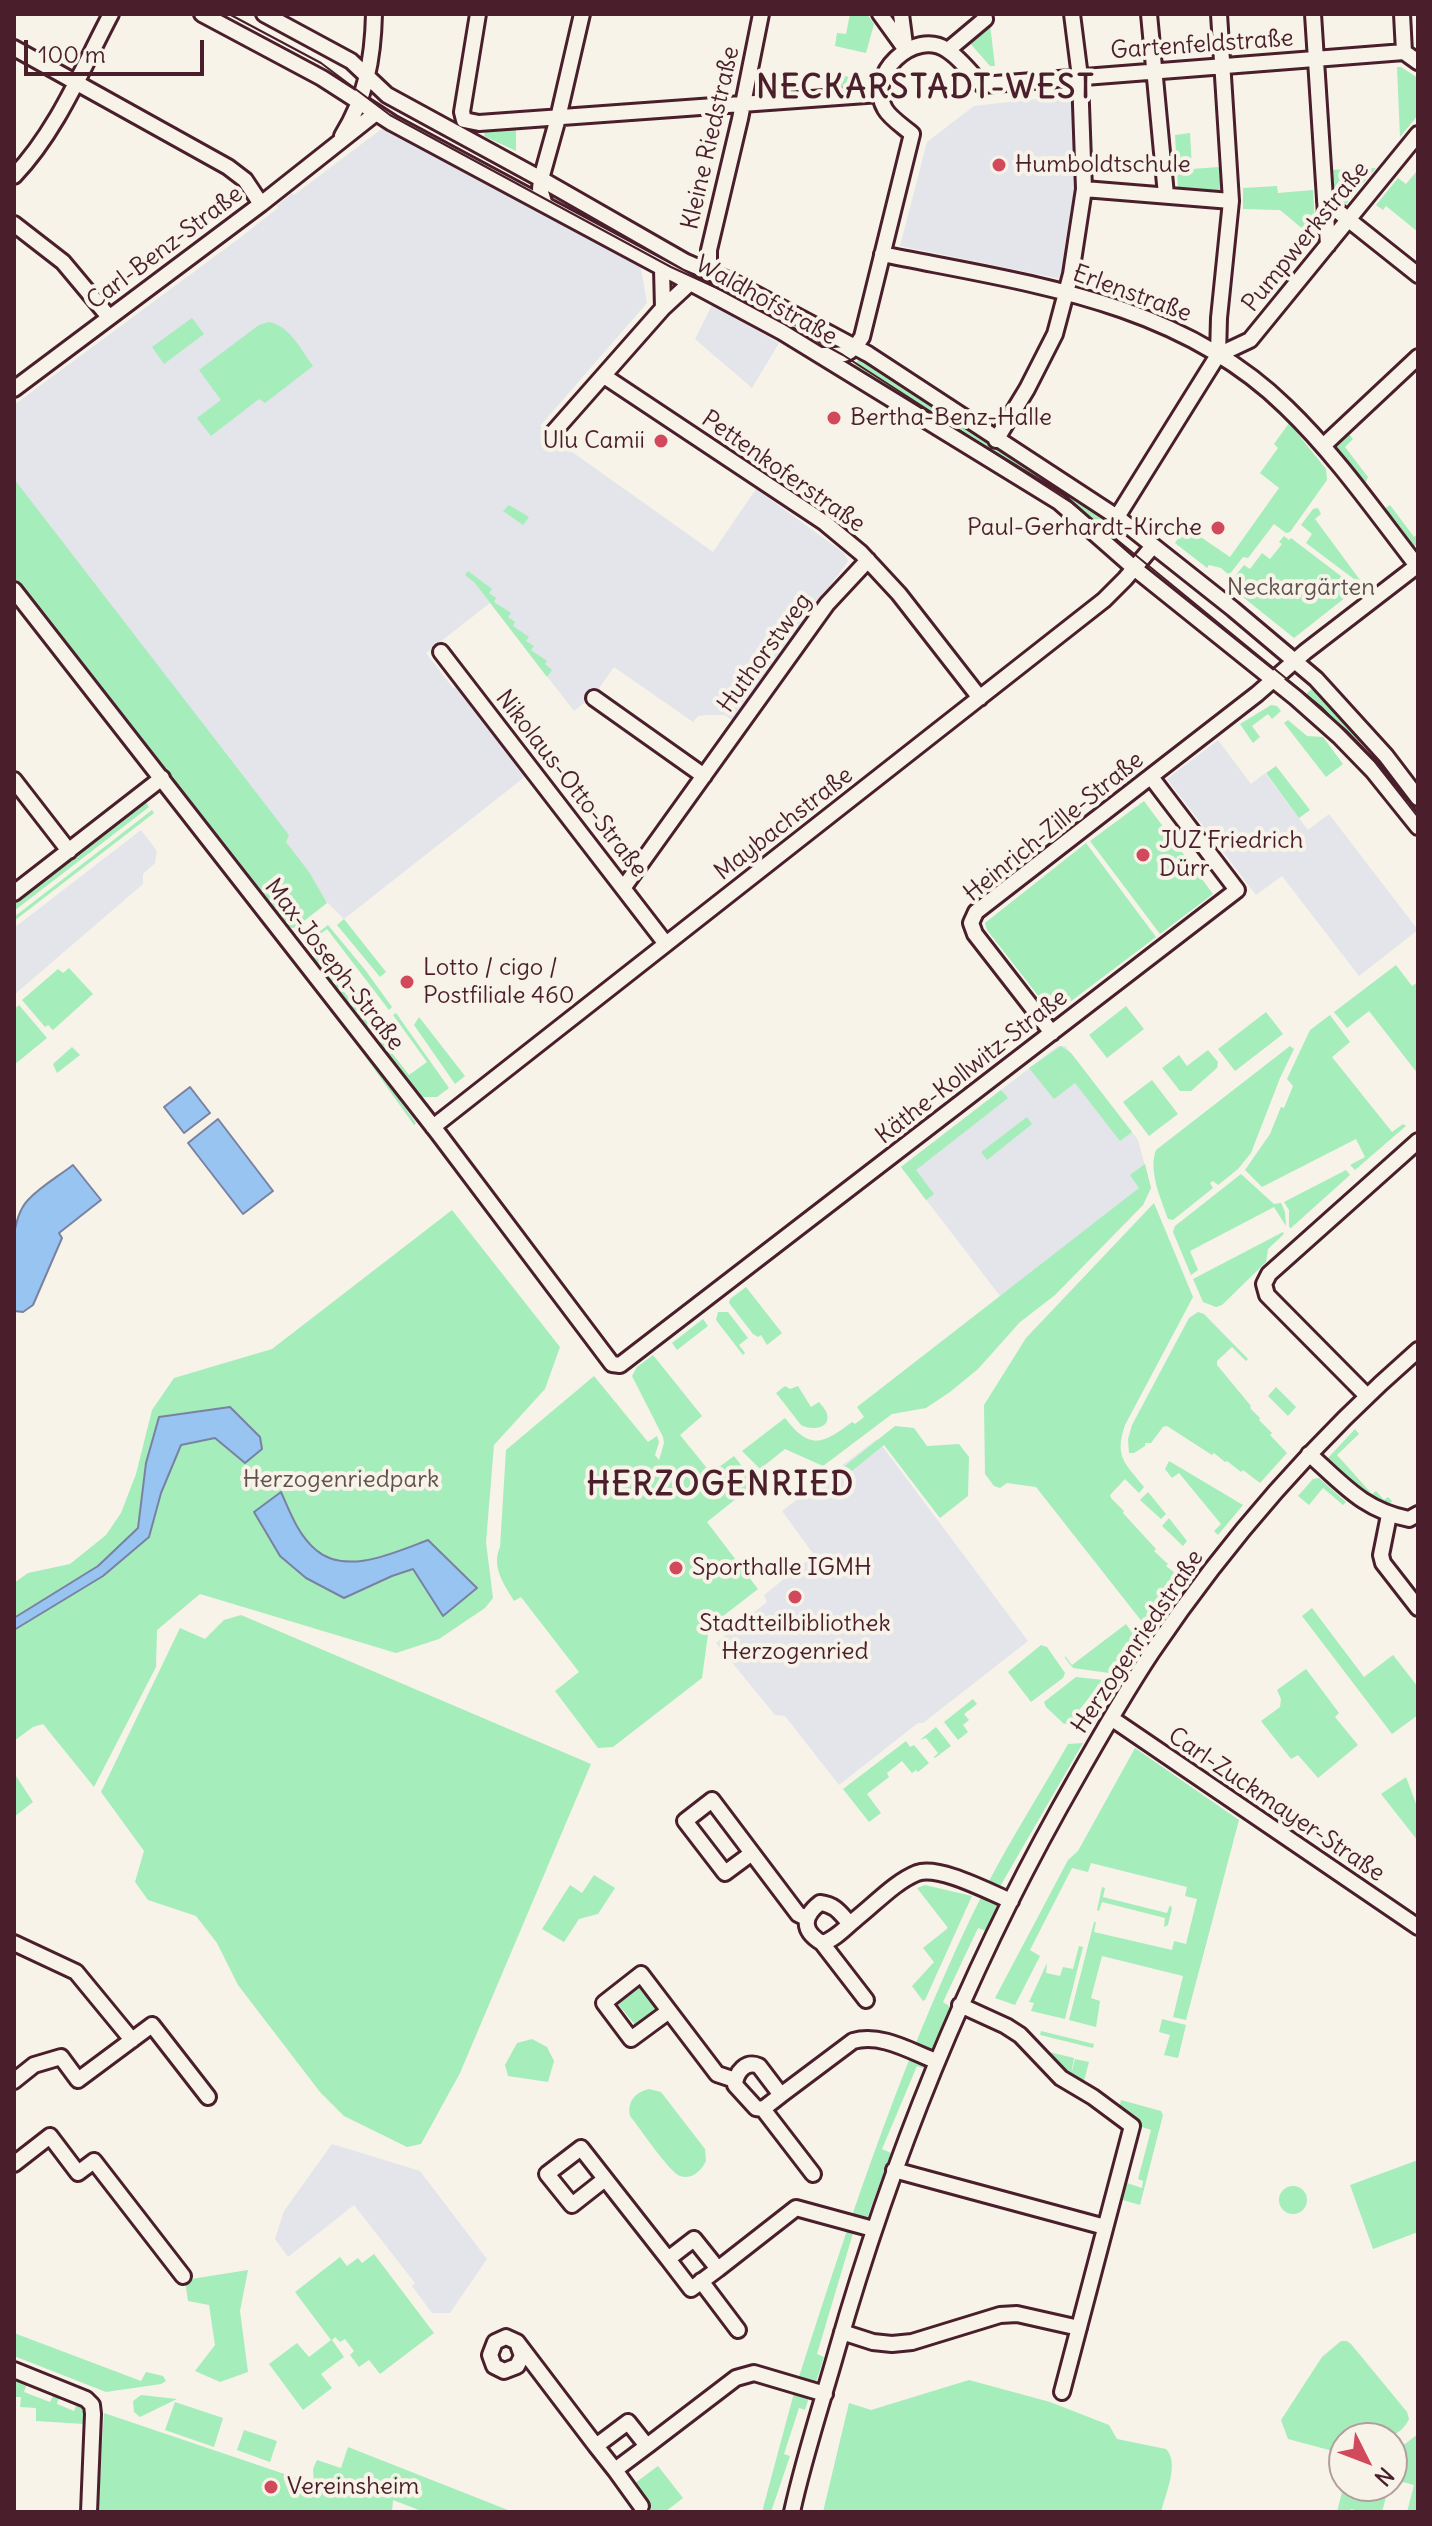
<!DOCTYPE html>
<html>
<head>
<meta charset="utf-8">
<style>
	body { margin:0 }
	#map { position:relative; width:1432px; height:2526px; overflow:hidden; background:#f7f3e8; font-family:Delius,sans-serif }
	canvas { display:block }
	.frame { position:absolute; inset:0; border:16px solid #4a1f2b; pointer-events:none }
	.north { position:absolute; left:1328px; top:2422px; width:80px; height:80px; box-sizing:border-box; background:#f7f3e8; border:2px solid #b29e9c; border-radius:50%; rotate:132deg; font-size:22px; font-weight:700; line-height:32px; text-align:center; color:#4a1f2b }
	.north::after { content:''; display:block; margin:auto; width:28px; height:36px; background:#d1495b; clip-path:polygon(50% 0,100% 100%,50% 72%,0 100%) }
	.scale { position:absolute; left:24px; top:40px; width:180px; height:36px; box-sizing:border-box; border:4px solid #4a1f2b; border-top:0; padding-left:10px; font-size:24px; line-height:28px; white-space:nowrap; color:#4a1f2b; -webkit-text-stroke:6px #f7f3e8; paint-order:stroke }
</style>
</head>
<body>
<div id="map">
<canvas width="1432" height="2526"></canvas>
<div class="frame"></div>
<div class="north">N</div>
<div class="scale">100 m</div>
</div>
<script>
const context = document.querySelector('canvas').getContext('2d');
context.lineJoin = 'round';
function paint(path, color) { context.fillStyle = color; context.fill(path, 'evenodd'); }
function stroke(path, color, width, dash) { context.strokeStyle = color; context.lineWidth = width; context.lineCap = dash ? 'butt' : 'round'; context.setLineDash(dash || []); context.stroke(path); }
function write(font, color, halo, rows, align = 'center') {
  context.font = font + ' Delius,sans-serif'; context.lineWidth = 8; context.setLineDash([]); context.textBaseline = 'middle'; context.strokeStyle = halo; context.fillStyle = color; for (const [text, x, y, turn = 0] of rows) {
    context.save(); context.translate(x, y); context.rotate((+turn || 0) * Math.PI / 180); context.textAlign = isNaN(turn) ? turn : align; if (halo) context.strokeText(text, 0, 0); context.fillText(text, 0, 0); context.restore();
  }
}
const built = new Path2D(`
	M1072,95L1079,188L1061,279L900,246L927,142L974,106Z
	M384,127L640,263L647,303L540,426L561,444L713,552L756,489L844,553L848,561L733,721L725,715H708L698,716L693,722L614,667L595,694L574,711L490,603L426,653L453,688L456,686L526,776L344,919L322,897L14,497V405L241,237L278,208L277,205L292,193L294,195Z
	M712,305L779,343L752,388L695,339Z
	M1218,740L1251,784L1265,773L1308,830L1329,814L1418,930L1359,976L1282,876L1256,895L1167,779Z
	M141,830L157,851L155,863L143,874V884L14,995V928Z
	M1058,1046H1065L1071,1053L1138,1140L1151,1188L1143,1205L1055,1295L1020,1322L901,1167Z
	M877,1439L1028,1641L923,1723H918L839,1785L785,1716L775,1715L716,1643L767,1602L764,1595L814,1555L782,1511Z
	M332,2144L420,2171L487,2259L450,2313H432L412,2286L415,2283L354,2205L288,2257L275,2239L284,2211Z`);
const green = new Path2D(`
	M850,14H867L874,24L866,53L835,46L837,33L846,34Z
	M990,25L995,66H990L968,41L986,26Z
	M1397,67H1401L1418,78V115L1400,137Z
	M831,74L850,77L849,89L833,90Z
	M516,126V151L484,136L486,128Z
	M1190,133L1192,169L1219,167L1221,192L1178,188L1175,135Z
	M1376,168L1346,204L1330,191L1329,170Z
	M1416,172L1418,174V232L1386,206L1383,210L1376,205L1398,178L1406,184Z
	M1277,186L1278,193L1313,190L1316,240L1280,210L1243,209V188Z
	M192,318L204,334L164,364L152,347Z
	M269,322C289,325 302,351 313,366L265,403L259,399L211,436L197,418L221,400L199,370L259,325Z
	M862,355L1120,526L1119,530L1124,535L1112,542L851,370Z
	M1289,423L1326,469L1327,480L1290,532L1286,533L1274,524L1248,558L1243,557L1229,575L1221,568L1209,565L1207,568L1175,543L1186,527L1230,557L1279,488L1260,473L1278,448L1274,444Z
	M1349,434L1353,439L1345,447L1368,477L1365,484L1336,446Z
	M14,479L289,835L286,842L309,872L327,903L295,928L283,927L14,577Z
	M509,505L529,517L523,525L503,511Z
	M1390,505L1414,537L1418,534V544L1414,547L1384,509Z
	M1318,508L1321,514L1315,519L1363,584L1360,587L1354,579L1306,543L1312,534L1301,525L1313,509Z
	M1284,536L1289,540L1291,538L1350,583L1355,590L1294,638L1228,585L1244,565L1250,569L1262,553L1270,559L1282,544L1279,542Z
	M468,571L492,589L489,593L496,598L494,602L511,613L508,617L515,622L513,626L529,637L526,641L534,646L531,650L547,661L545,664L552,670L547,677L475,583L465,575Z
	M1315,686L1351,722L1418,803V824L1305,695Z
	M1271,705L1277,706L1281,711L1272,719L1268,714L1252,726L1260,737L1253,743L1240,724Z
	M1288,720L1307,736L1323,737L1343,764L1326,777L1284,723Z
	M1276,766L1310,810L1299,818L1266,773Z
	M145,801L149,807L14,911V902Z
	M1144,801L1213,894L1160,934L1090,841Z
	M152,810L154,813L14,921V917Z
	M1086,843L1156,937L1058,1011H1050L987,930L985,923Z
	M344,919L386,972L380,977L337,925Z
	M328,925L366,971L392,1007L389,1010L327,929L307,944L305,951L309,956L314,953L372,1028L367,1033L304,952L306,942Z
	M1396,965L1412,986L1418,982V1074L1369,1011L1347,1028L1334,1012Z
	M69,968L93,994L53,1030L48,1025L45,1027L22,1000L58,969L63,973Z
	M317,985L416,1123L414,1125L315,986Z
	M19,1005L47,1038L14,1065V1009Z
	M1126,1006L1144,1029L1107,1058L1089,1035Z
	M1266,1012L1283,1034L1235,1071L1218,1049Z
	M396,1013L449,1088L437,1097H417L376,1044L382,1040L409,1075L427,1062L393,1015Z
	M1330,1015L1350,1042L1332,1057L1392,1132L1403,1124L1406,1126L1355,1170L1350,1165L1365,1157L1356,1139L1262,1187L1245,1170L1270,1134L1281,1107L1284,1108L1293,1086L1287,1079L1310,1030Z
	M419,1017L465,1076L455,1084L414,1025Z
	M1061,1046L1071,1053L1132,1132L1120,1141L1075,1083L1054,1099L1029,1068Z
	M1290,1046L1294,1049L1280,1078L1251,1153L1238,1169L1218,1185L1213,1181L1210,1183L1213,1188L1173,1220L1168,1219C1161,1199 1148,1171 1156,1150Z
	M72,1047L80,1055L57,1073L53,1064Z
	M1208,1050L1218,1062L1217,1068L1191,1091H1180L1162,1068L1179,1055L1187,1066Z
	M1152,1080L1178,1114L1149,1136L1123,1102Z
	M1001,1090L1008,1098L916,1170L934,1194L926,1200L901,1167Z
	M1027,1117L1032,1124L987,1160L981,1152Z
	M1145,1164L1151,1188L1143,1205L1055,1295L1020,1322L978,1369L950,1392L926,1408L892,1414L823,1466L785,1449L760,1469L742,1451L785,1418C810,1451 823,1444 852,1422L855,1424L864,1417L857,1407L1139,1188L1130,1175Z
	M1346,1170L1350,1175L1291,1228L1289,1227V1210L1284,1202Z
	M1241,1174L1274,1204L1281,1203L1285,1212L1286,1226L1274,1207L1190,1251L1198,1270L1191,1275L1173,1232L1175,1226Z
	M1154,1203L1193,1297L1125,1425C1114,1457 1125,1463 1144,1487L1139,1493L1125,1479L1110,1495L1111,1498L1124,1511L1123,1513L1156,1549L1154,1551L1168,1564L1166,1566L1183,1579L1148,1624L1143,1623L1036,1487L1007,1483L1000,1488L994,1486L985,1474L984,1405L1026,1338Z
	M452,1210L560,1347L545,1389L494,1445L486,1542L493,1598L485,1608L439,1639L396,1653L200,1594L157,1630L156,1667L94,1787L43,1724L33,1727L14,1741V1583L28,1573L70,1564L106,1535L121,1513L136,1474L152,1410L174,1378L272,1349Z
	M1283,1232L1284,1234L1268,1249L1266,1262L1222,1305L1216,1307L1203,1302L1193,1279Z
	M746,1287L782,1333L767,1345L761,1335L758,1337L753,1334L729,1303L730,1299Z
	M718,1312H728L748,1338L739,1345L745,1353L743,1355L716,1320Z
	M1198,1312L1204,1314L1248,1359L1246,1361L1232,1347L1217,1361V1365L1251,1406L1250,1408L1260,1418L1259,1420L1272,1433L1270,1435L1287,1453L1260,1483L1243,1470L1241,1472L1227,1461L1225,1462L1214,1453L1212,1455L1167,1426L1163,1427L1151,1443H1145V1446L1134,1453H1129L1128,1439L1132,1425L1189,1318Z
	M703,1319L708,1326L677,1350L672,1343Z
	M653,1355L702,1416L680,1435L711,1473L734,1456L749,1475L747,1490L707,1522L758,1589L709,1627L702,1678L613,1747L598,1748L555,1691L579,1672L521,1597L514,1601C504,1584 491,1567 500,1547L506,1450L594,1376L648,1442L657,1436L659,1442L655,1455L659,1460L664,1443L663,1437L632,1376L637,1367Z
	M785,1386L790,1389L798,1386L811,1407L819,1402C820,1403 827,1411 827,1414C831,1430 810,1430 801,1425L776,1393Z
	M1276,1387L1296,1407L1288,1416L1268,1396Z
	M895,1426L914,1428L927,1446L959,1444L969,1457L968,1496L940,1518L884,1445L848,1474L845,1466Z
	M1355,1429L1359,1434L1337,1455L1372,1494L1376,1491L1384,1500L1388,1497L1392,1501L1389,1505L1374,1500L1327,1459Z
	M1169,1461L1243,1505L1218,1535L1214,1531L1221,1524L1179,1473L1172,1478L1165,1469Z
	M1319,1478L1346,1502L1343,1505L1323,1488L1309,1505L1298,1496L1313,1479Z
	M1148,1492L1166,1514L1161,1519L1140,1500Z
	M1169,1518L1187,1541L1183,1546L1162,1526Z
	M1312,1608L1364,1677L1393,1655L1418,1687V1715L1392,1734L1302,1616Z
	M241,1615L591,1764L460,2073L421,2144L407,2147L344,2116L320,2092L238,1985L217,1943L196,1916L148,1900L135,1882L144,1851L101,1792L180,1628L205,1639L224,1620Z
	M1126,1624L1137,1639L1109,1673L1073,1668L1065,1658V1656L1072,1665Z
	M1041,1645L1047,1647L1065,1673L1063,1678L1031,1702L1008,1672Z
	M1306,1669L1339,1713L1335,1717L1358,1745L1318,1778L1298,1755L1291,1759L1261,1721L1280,1707L1281,1699L1277,1690Z
	M1076,1677L1103,1680L1069,1723L1064,1724L1046,1707L1044,1702Z
	M1110,1686L1114,1689L1094,1725L1084,1719Z
	M973,1699L977,1704L964,1714L969,1720L963,1725L968,1732L958,1740L944,1722Z
	M936,1727L951,1746L935,1758L934,1757L938,1753L926,1738L920,1740Z
	M906,1741L910,1747L914,1745L929,1763L918,1772L916,1770L912,1773L902,1761L887,1773L889,1777L867,1794L881,1813L869,1822L843,1789Z
	M1083,1743L998,1890L1006,1896L989,1932L978,1928L943,2002L952,2008L926,2069L917,2066L882,2149L891,2153L862,2232L854,2230L817,2354L824,2357L815,2385L798,2380C852,2212 907,2044 986,1887C1011,1838 1041,1792 1068,1744Z
	M1135,1748L1239,1820L1186,2020L1173,2017L1183,1976L1102,1956L1091,1998L1100,2001L1096,2027L1069,2020L1094,1922H1096L1094,1932L1172,1950L1174,1941L1186,1944L1197,1899L1185,1896L1187,1887L1091,1863L1088,1872L1072,1868L1030,1950L1040,1956L1015,2005L995,1998L1068,1860L1078,1851Z
	M14,1773L33,1802L14,1817Z
	M1406,1777L1418,1809V1841L1381,1794Z
	M594,1875L615,1888L598,1914L579,1919L564,1942L542,1929L570,1885L582,1893Z
	M925,1885L972,1896L925,2000L923,2001L912,1986L934,1962L923,1948L948,1928L917,1888Z
	M1102,1887L1105,1888L1103,1897L1167,1913L1170,1905L1172,1908L1168,1925L1164,1927L1165,1918L1102,1902L1099,1911L1097,1910Z
	M1079,1946L1083,1947L1065,2019L1031,2011L1034,2003L1029,2002L1047,1963L1046,1973L1060,1976L1063,1967L1073,1969Z
	M639,1988L656,2009L635,2025L618,2004Z
	M1162,2019L1186,2025L1178,2058L1164,2055L1170,2035L1159,2032Z
	M1041,2031L1094,2044L1093,2048L1040,2035Z
	M532,2039L547,2047L554,2061L548,2082L508,2076L505,2065L517,2043Z
	M1041,2050L1074,2058L1071,2075L1075,2059L1089,2062L1084,2081L1067,2076Z
	M649,2089L661,2092L705,2149L706,2161C701,2171 692,2180 680,2176C670,2173 639,2127 630,2116C627,2102 635,2092 649,2089Z
	M1121,2100L1161,2111L1163,2115L1140,2205L1123,2200L1127,2183L1142,2188L1143,2181L1138,2179L1151,2130L1139,2126L1137,2119L1119,2108Z
	M1418,2160V2232L1373,2249L1350,2185Z
	M1279 2200a14 14 0 1 1 28 0a14 14 0 1 1-28 0Z
	M374,2254L434,2333L380,2374L369,2360L359,2367L350,2355L354,2351L345,2339L340,2342L335,2337L332,2340L344,2357L321,2374L332,2388L303,2410L269,2364L297,2343L309,2357L331,2340L295,2292L340,2257L347,2266L358,2258L362,2263Z
	M248,2270L240,2311L248,2372L220,2382L195,2371L215,2345L209,2305L188,2301L185,2280Z
	M14,2333L141,2381L146,2372L163,2376L166,2381L161,2384L106,2392L14,2356Z
	M1341,2341H1347L1351,2344L1407,2412L1409,2419C1397,2445 1368,2438 1344,2438V2454L1288,2439L1281,2420L1322,2357Z
	M14,2375L28,2381L24,2392L50,2402L55,2392L60,2394L57,2404L74,2411L78,2401L86,2409L84,2512H80L84,2424L36,2421V2408L20,2407L21,2397H15Z
	M969,2380L1050,2402L1109,2425L1117,2439L1166,2449C1180,2463 1165,2495 1161,2512H823L849,2403L871,2410Z
	M795,2389L810,2394L805,2410L799,2408L784,2454L790,2456L771,2512H762Z
	M141,2395L177,2399L140,2417L134,2412L133,2401Z
	M175,2402L223,2418L214,2447L165,2430Z
	M104,2413L314,2484L313,2469L317,2460L341,2468L348,2447L513,2512H424L393,2500L392,2512H98Z
	M244,2430L277,2441L270,2462L237,2450Z
	M1418,2434V2512H1407L1414,2485L1392,2479V2454Z
	M658,2466L683,2498L665,2512H651L631,2486Z
	M1344,2484V2486H1383L1382,2492L1387,2493L1382,2512H1363L1351,2509L1350,2512H1337Z`);
const water = new Path2D(`
	M190,1087L210,1113L184,1133L164,1107Z
	M218,1119L273,1191L243,1214L188,1143Z
	M73,1165L101,1200L59,1233L62,1238L33,1305L23,1312L14,1311C14,1280 6,1223 28,1200C41,1186 59,1176 73,1165Z
	M230,1407L260,1437L262,1449L245,1463L215,1438L181,1445L161,1493L149,1537L103,1576L14,1630V1618L98,1566L138,1528L146,1463L159,1417Z
	M281,1492C290,1512 298,1535 316,1550C346,1576 396,1552 428,1540L477,1588L443,1616L413,1569L392,1576L344,1598L306,1578L280,1556L254,1512Z`);
const minor = new Path2D(`
	M202,14L322,78L392,123L782,332L1059,502L1134,568L1296,698L1340,737L1373,771L1418,827
	M264,14L351,61L387,95L541,179L686,262L735,283L868,354L1117,517L1233,609L1316,679L1386,756L1418,798
	M478,14L462,112L464,120L479,123L880,94
	M880,14L906,50
	M901,14L905,45
	M1149,14L1166,195
	M1313,14L1328,245
	M1402,14L1404,52
	M14,48L228,167L245,180L261,204
	M948,50L985,19L984,14
	M342,136C366,97 373,59 374,14
	M14,176C57,131 82,69 111,14
	M1084,189L1231,201
	M1325,201L1418,275
	M545,205L540,189L541,179L558,118L582,14
	M14,224L63,262L109,317
	M882,254C1024,283 1177,300 1286,407C1336,455 1376,513 1418,567
	M662,269L663,308
	M709,272V250L740,119L761,14
	M822,355C845,355 849,357 862,337L912,134C904,127 890,118 885,109C865,75 914,28 947,50C960,58 972,74 982,85L1404,52L1418,62
	M1218,355L1219,318L1231,201L1219,14
	M1218,355L1250,340L1418,134
	M604,376L825,523L861,553L899,594L980,698
	M14,389L261,204L376,113
	M551,435L663,308L690,283
	M996,440L1027,389L1055,334L1071,274L1084,189L1080,77L1072,14
	M1323,446L1418,357
	M1117,517L1218,355
	M14,590L438,1133L612,1364L620,1365L1237,890L1151,777
	M441,652L666,944
	M594,698L704,776
	M14,780L69,851
	M624,887L827,604L868,560
	M14,893L162,778
	M1052,1033L975,934L971,923L976,912L1257,694L1305,652L1418,565
	M433,1127L1104,600L1125,579L1153,546
	M1366,1395L1267,1295L1264,1284L1269,1274L1418,1141
	M1309,1454C1343,1484 1363,1510 1409,1519L1418,1514
	M1389,1515L1381,1555L1383,1563L1418,1608
	M1111,1718L1418,1927
	M752,1853L725,1873L685,1821L712,1800L798,1914L806,1918
	M850,1924C840,1913 836,1905 820,1903C802,1917 802,1931 822,1943C835,1940 847,1926 857,1918C876,1903 895,1882 917,1873C939,1865 989,1892 1011,1901
	M14,1943L76,1972L132,2040
	M822,1943L866,2000
	M960,2005L1006,2026L1020,2035L1061,2078L1093,2097L1132,2126L1062,2392
	M669,2011L631,2039L604,2003L641,1974L717,2074L735,2080
	M14,2081L34,2065L61,2057L78,2080L152,2025L208,2097
	M781,2095L763,2109L756,2108L735,2085C736,2072 746,2060 759,2066L781,2095L853,2041C881,2033 910,2051 936,2061
	M763,2109L813,2174
	M14,2164L50,2136L78,2173L94,2161L183,2276
	M894,2170L1105,2227
	M605,2179L572,2205L547,2174L581,2148L668,2259
	M718,2269L691,2289L668,2259L694,2239L718,2269L796,2208L873,2229
	M701,2281L738,2330
	M842,2332L873,2342L892,2344L912,2342L1000,2315L1017,2314L1079,2328
	M517,2342L522,2356L517,2366L504,2371L494,2366L490,2355L495,2342L506,2337L517,2342L596,2446
	M14,2370L86,2399L92,2405L93,2414L89,2512
	M647,2446L615,2470L596,2446L628,2422L647,2446L736,2378L754,2373L825,2394
	M615,2470L641,2506
	M792,2512C804,2457 822,2403 837,2350C891,2161 964,1980 1059,1809C1089,1756 1118,1703 1152,1652C1227,1541 1317,1438 1418,1350`);
const tram = new Path2D(`
	M229,14L321,63L390,115L671,267L741,299L843,355L1072,503L1321,707L1374,761L1418,817`);
const markers = [
	[999,165,8,"#d1495b"],
	[834,418,8,"#d1495b"],
	[661,441,8,"#d1495b"],
	[1218,528,8,"#d1495b"],
	[1143,855,8,"#d1495b"],
	[407,982,8,"#d1495b"],
	[676,1568,8,"#d1495b"],
	[795,1597,8,"#d1495b"],
	[271,2487,8,"#d1495b"]
];
const streetNames = [
	["Gartenfeldstraße",1202,45,-4],
	["Kleine Riedstraße",711,138,-77],
	["Pumpwerkstraße",1306,237,-51],
	["Carl-Benz-Straße",165,248,-37],
	["Erlenstraße",1132,294,20],
	["Waldhofstraße",766,301,29],
	["Pettenkoferstraße",783,472,35],
	["Huthorstweg",765,653,-54],
	["Nikolaus-Otto-Straße",571,784,52],
	["Maybachstraße",784,824,-38],
	["Heinrich-Zille-Straße",1054,827,-39],
	["Max-Joseph-Straße",334,965,52],
	["Käthe-Kollwitz-Straße",972,1067,-38],
	["Herzogenriedstraße",1138,1642,-56],
	["Carl-Zuckmayer-Straße",1276,1805,34]
];
const poiNames = [
	["Humboldtschule",1015,165],
	["Bertha-Benz-Halle",850,418],
	["Ulu Camii",645,441,"right"],
	["Paul-Gerhardt-Kirche",1202,528,"right"],
	["JUZ Friedrich",1159,841],
	["Dürr",1159,869],
	["Lotto / cigo /",423,968],
	["Postfiliale 460",423,996],
	["Sporthalle IGMH",692,1568],
	["Stadtteilbibliothek",795,1624,"center"],
	["Herzogenried",795,1652,"center"],
	["Vereinsheim",287,2487]
];
const parkNames = [
	["Neckargärten",1301,588],
	["Herzogenriedpark",341,1480]
];
const districtNames = [
	["NECKARSTADT-WEST",926,89],
	["HERZOGENRIED",721,1486]
];
paint(built, '#e3e5eb');
paint(green, '#a5edba');
paint(water, '#98c4f2');
stroke(water, '#7982a2', 2);
stroke(minor, '#4a1f2b', 20);
stroke(minor, '#f7f3e8', 14);
stroke(tram, '#4a1f2b', 2);
for (const [x, y, r, color] of markers) { const dot = new Path2D(); dot.arc(x, y, r, 0, 2 * Math.PI); context.fillStyle = color; context.fill(dot); stroke(dot, '#f7f3e8', 3); }
write('24px', '#4a1f2b', '#f7f3e8', streetNames);
write('24px', '#4a1f2b', '#f7f3e8', poiNames, 'left');
write('24px', '#61524f', '#f7f3e8', parkNames);
context.letterSpacing = '2px';
write('bold 32px', '#4a1f2b', '#f7f3e8', districtNames);
context.letterSpacing = '0px';
</script>
</body>
</html>
